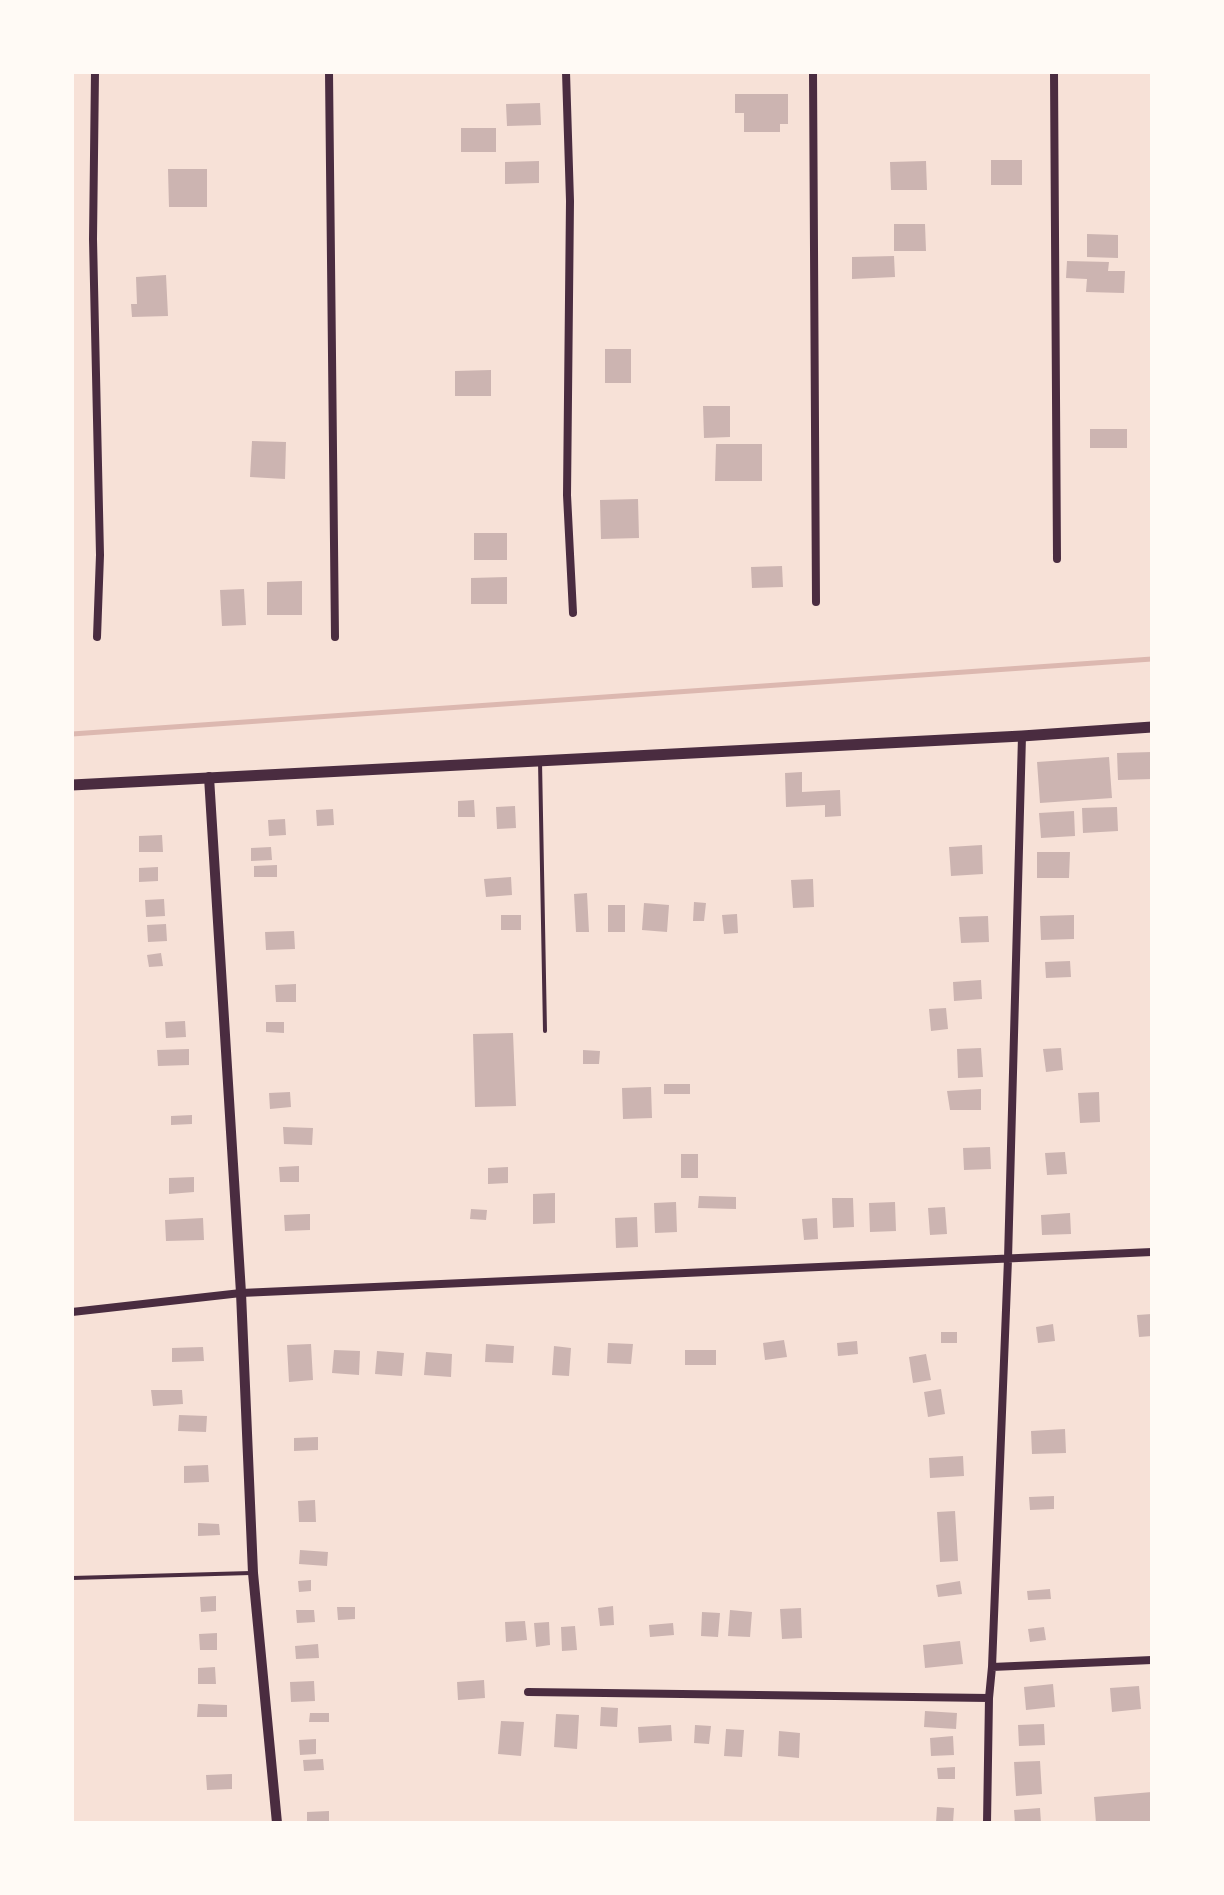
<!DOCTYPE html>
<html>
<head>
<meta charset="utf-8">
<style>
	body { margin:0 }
	#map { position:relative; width:1224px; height:1895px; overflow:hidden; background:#f7e1d7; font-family:Mulish,sans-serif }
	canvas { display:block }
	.frame { position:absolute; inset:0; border:74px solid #fffaf5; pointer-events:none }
</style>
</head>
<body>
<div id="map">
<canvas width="1224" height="1895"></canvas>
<div class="frame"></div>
</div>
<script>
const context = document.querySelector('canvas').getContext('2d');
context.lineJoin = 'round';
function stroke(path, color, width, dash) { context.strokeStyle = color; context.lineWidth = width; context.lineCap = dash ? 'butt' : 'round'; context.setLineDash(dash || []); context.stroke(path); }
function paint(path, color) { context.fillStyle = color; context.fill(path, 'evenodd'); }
const stream = new Path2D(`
	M72,734L1152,659`);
const building = new Path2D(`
	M735,94H788V124H780V132H744V113H735Z
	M540,103L541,125L507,126L506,104Z
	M461,128H496V152H461Z
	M991,160H1022V185H991Z
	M539,161V183L505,184V162Z
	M926,161L927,190H891L890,162Z
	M168,169H207V207H169Z
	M894,224H925L926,251H894Z
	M1087,234L1118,235V258L1087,257Z
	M894,256L895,277L852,279V257Z
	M1067,261L1109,262L1108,271H1125L1124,293L1086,292L1087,279L1066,278Z
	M166,275L168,316L132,317L131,304H137L136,277Z
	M605,349H631V383H605Z
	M491,370V396H455V371Z
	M703,406H730V437L704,438Z
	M1090,429H1127V448H1090Z
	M252,441L286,442L285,479L250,477Z
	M716,444H762V481H715Z
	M638,499L639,538L601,539L600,500Z
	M474,533H507V560H474Z
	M782,566L783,587L752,588L751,567Z
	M507,577V604H471V578Z
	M302,581V615H267V582Z
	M244,589L246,625L222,626L220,590Z
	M1152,752V779L1118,780L1117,753Z
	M1109,757L1112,798L1040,803L1037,762Z
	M802,772V792L840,790L841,816L825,817V805L786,807L785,773Z
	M474,800L475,817H458V801Z
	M515,806L516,828L497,829L496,807Z
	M1117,807L1118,831L1083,833L1082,808Z
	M333,809L334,825L317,826L316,810Z
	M1074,811L1075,836L1041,838L1039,813Z
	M285,819L286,835L269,836L268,820Z
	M162,835L163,852H139V836Z
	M982,845L983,874L951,876L949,847Z
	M271,847L272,860L251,861V848Z
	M1037,852H1070L1069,878H1037Z
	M277,865V877H254V866Z
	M158,867V881L139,882V868Z
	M511,877L512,895L486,897L484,879Z
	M813,879L814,907L793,908L791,880Z
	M587,893L589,932H576L574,894Z
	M164,899L165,916L146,917L145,900Z
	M694,902L706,903L704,921H693Z
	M644,903L669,905L667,932L642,930Z
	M608,905H625V932H608Z
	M737,914L738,933L724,934L722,915Z
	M501,915H521V930H501Z
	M1074,915V939L1041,940L1040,916Z
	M988,916L989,942L961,943L959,917Z
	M166,924L167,941L148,942L147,925Z
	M294,931L295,949L266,950L265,932Z
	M161,953L163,966L149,967L147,955Z
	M1070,961L1071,977L1046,978L1045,962Z
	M981,980L982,999L954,1001L953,982Z
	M296,984V1002H276L275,985Z
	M946,1008L948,1029L931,1031L929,1009Z
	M185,1021L186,1037L166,1038L165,1022Z
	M266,1022H284V1033L266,1032Z
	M513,1033L516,1106L475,1107L473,1034Z
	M981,1048L983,1077L958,1078L957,1049Z
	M1061,1048L1063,1070L1046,1072L1043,1049Z
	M189,1049V1065L158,1066L157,1050Z
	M583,1050L600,1051L599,1064H583Z
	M664,1084H690V1094H664Z
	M651,1087L652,1118L623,1119L622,1088Z
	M981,1089V1110H950L947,1091Z
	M290,1092L291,1107L270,1109L269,1093Z
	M1099,1092L1100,1122L1080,1123L1078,1093Z
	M192,1115V1124L171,1125V1116Z
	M283,1127L313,1128L312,1145L284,1144Z
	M990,1147L991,1169L964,1170L963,1148Z
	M1065,1152L1067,1174L1047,1175L1045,1153Z
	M681,1154H698V1178H681Z
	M299,1166V1182H280L279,1167Z
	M508,1167V1183L488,1184V1168Z
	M194,1177V1192L169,1194V1178Z
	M555,1193V1223L533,1224V1194Z
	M699,1196L736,1197V1209L698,1208Z
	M832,1198H853L854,1227L833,1228Z
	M676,1202L677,1232L655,1233L654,1203Z
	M895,1202L896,1231L870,1232L869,1203Z
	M945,1207L947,1234L930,1235L928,1208Z
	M471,1209L487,1210L486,1220L470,1219Z
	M1070,1213L1071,1234L1042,1235L1041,1215Z
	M310,1214V1230L285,1231L284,1215Z
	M637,1217L638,1247L616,1248L615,1218Z
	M203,1218L204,1240L166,1241L165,1220Z
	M817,1218L818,1239L804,1240L802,1219Z
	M1152,1314V1336L1139,1337L1137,1315Z
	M1053,1324L1055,1341L1038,1343L1036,1327Z
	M941,1332H957V1343H941Z
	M784,1340L787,1357L765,1360L763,1343Z
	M857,1341L858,1354L838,1356L837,1343Z
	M608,1343L633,1344L631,1364L607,1363Z
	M311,1344L313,1380L289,1382L287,1345Z
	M486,1344L514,1346L513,1363L485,1362Z
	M554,1346L571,1348L569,1376L552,1375Z
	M203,1347L204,1361L172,1362V1348Z
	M334,1350L360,1351L359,1375L332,1373Z
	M685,1350H716V1365H685Z
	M377,1351L404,1353L402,1376L375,1374Z
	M426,1352L452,1354L451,1377L424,1375Z
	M926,1354L931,1380L913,1383L909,1357Z
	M941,1389L945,1414L928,1417L924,1392Z
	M151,1390H182L183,1404L153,1406Z
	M179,1415L207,1416L206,1432L178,1431Z
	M1065,1429L1066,1453L1032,1454L1031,1431Z
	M318,1437V1450L294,1451V1438Z
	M963,1456L964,1476L930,1478L929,1458Z
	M208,1465L209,1482L184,1483V1466Z
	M1054,1496V1509L1030,1510L1029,1497Z
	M315,1500L316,1522H299L298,1501Z
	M955,1511L958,1561L940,1562L937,1512Z
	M198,1523L219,1524L220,1535L198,1536Z
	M300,1550L328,1552L327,1566L299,1564Z
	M311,1580V1591L299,1592L298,1581Z
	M960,1581L962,1594L938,1597L936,1585Z
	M1050,1589L1051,1599L1028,1600L1027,1591Z
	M216,1596V1611L201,1612L200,1597Z
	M613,1606L614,1625L600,1626L598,1608Z
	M337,1607H355V1619L338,1620Z
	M801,1608L802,1638L782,1639L780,1609Z
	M296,1610H314L315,1622L297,1623Z
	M730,1610L752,1612L750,1637L728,1636Z
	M702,1612L720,1613L718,1637L701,1636Z
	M525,1621L527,1640L506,1642L505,1622Z
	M549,1622L550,1645L536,1647L534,1623Z
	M673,1623L674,1635L650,1637L649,1625Z
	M575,1626L577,1650L562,1651L561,1627Z
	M1044,1627L1046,1640L1030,1642L1028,1629Z
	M217,1633V1650H200L199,1634Z
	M960,1641L963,1664L925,1668L923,1645Z
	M318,1644L319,1658L296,1659L295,1646Z
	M215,1667L216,1684H198V1668Z
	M484,1680L485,1698L458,1700L457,1682Z
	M314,1681L315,1701L291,1702L290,1682Z
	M1053,1684L1055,1707L1026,1710L1024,1687Z
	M1139,1686L1141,1709L1112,1712L1110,1688Z
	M198,1704L227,1705V1717H197Z
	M601,1707L618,1708L617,1727L600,1726Z
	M925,1711L957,1713L956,1729L924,1727Z
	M310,1713H329V1722H309Z
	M556,1714L579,1715L577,1749L554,1747Z
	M501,1721L524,1722L521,1756L498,1754Z
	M1044,1724L1045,1745L1019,1746L1018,1725Z
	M671,1725L672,1741L639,1743L638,1727Z
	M695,1725L711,1726L709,1744L694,1743Z
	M726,1729L744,1730L742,1757L724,1756Z
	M779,1731L800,1733L799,1758L778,1756Z
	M953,1736L954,1755L931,1756L930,1738Z
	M316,1739V1754L300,1755L299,1740Z
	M323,1759L324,1770L304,1771L303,1760Z
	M1040,1761L1042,1794L1016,1796L1014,1762Z
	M955,1767V1779H938L937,1768Z
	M232,1774V1789L207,1790L206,1775Z
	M1152,1792V1823H1096L1094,1797Z
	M937,1807L954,1808L953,1823H936Z
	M1040,1808L1041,1823H1015L1014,1810Z
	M329,1811V1823H307V1812Z`);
const service = new Path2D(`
	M540,761L545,1031
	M72,1578L251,1573`);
const minor = new Path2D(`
	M95,72L93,239L100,555L97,637
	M329,72L335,637
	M566,72L570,201L567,495L573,613
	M813,72L816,602
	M1054,72L1057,559
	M72,1312L241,1293L1152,1252
	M992,1667L1152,1660
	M528,1692L989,1698
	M987,1823L989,1698L992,1667L1008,1259L1022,736`);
const tertiary = new Path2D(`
	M209,777L241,1293L253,1573L277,1823`);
const secondary = new Path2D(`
	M72,785L1022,736L1152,727`);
stroke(stream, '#dcb8b0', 5);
paint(building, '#ccb4b1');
stroke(service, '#4a2c40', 4);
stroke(minor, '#4a2c40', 8);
stroke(tertiary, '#4a2c40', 10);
stroke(secondary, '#4a2c40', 11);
</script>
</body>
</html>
